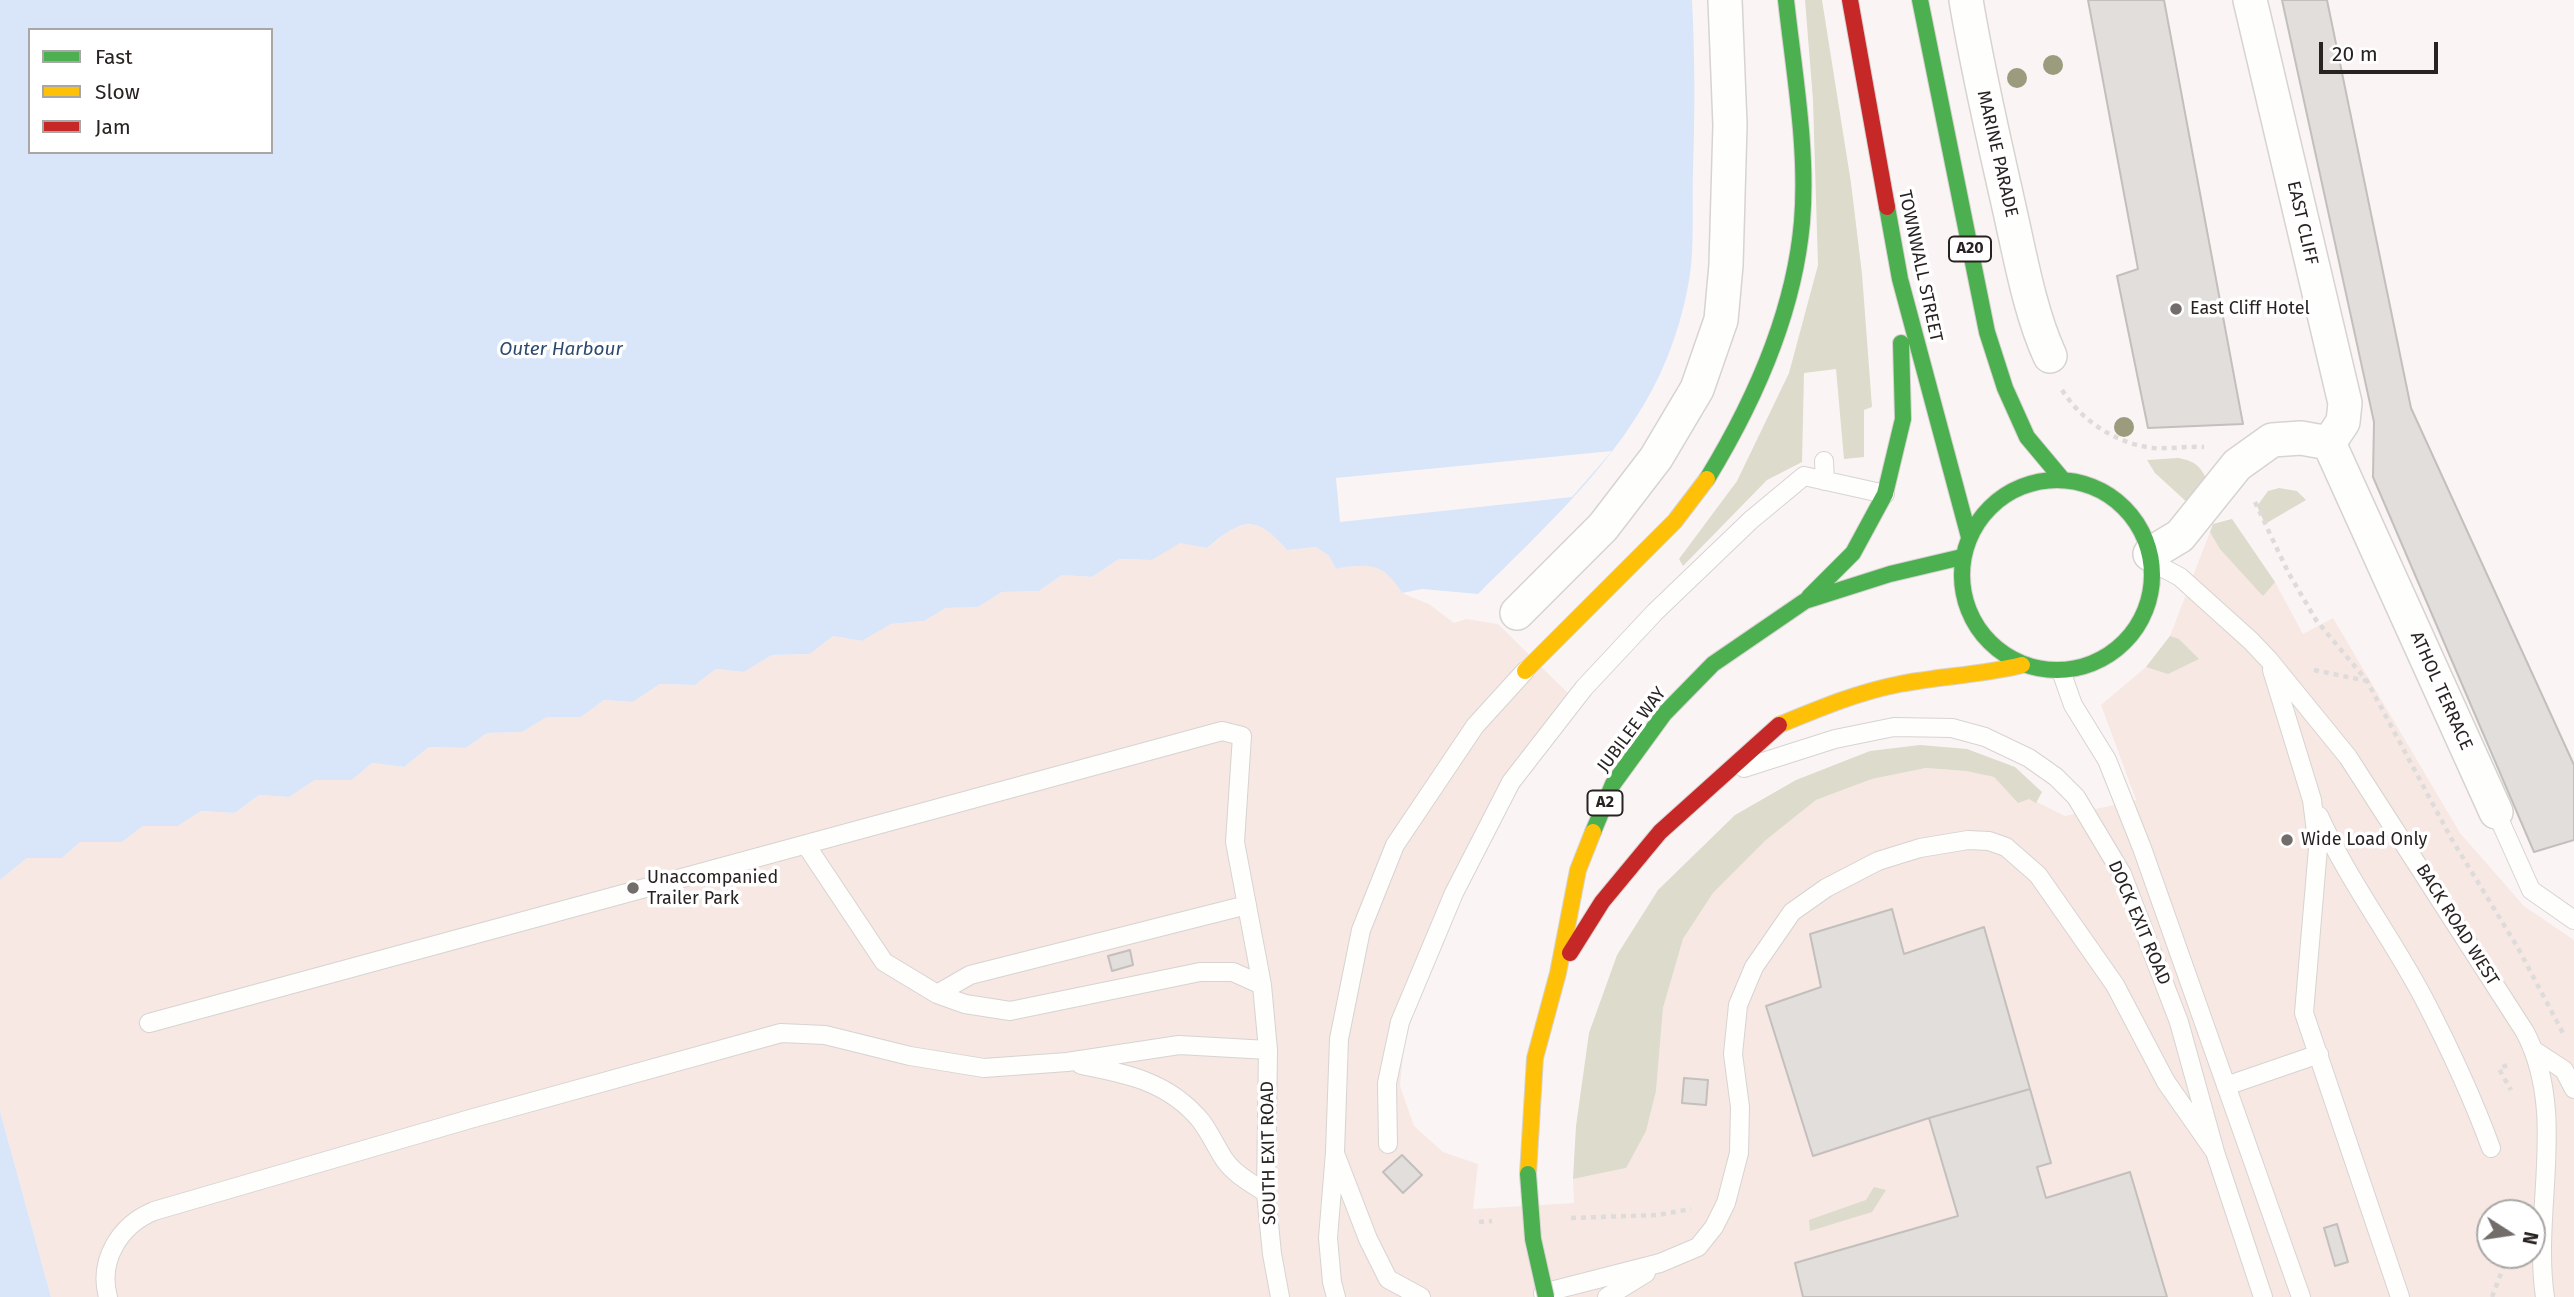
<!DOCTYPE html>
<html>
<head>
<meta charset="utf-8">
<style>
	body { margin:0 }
	#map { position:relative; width:2574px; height:1297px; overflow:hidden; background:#faf5f4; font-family:"Fira Sans",sans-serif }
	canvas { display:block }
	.legend { position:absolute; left:28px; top:28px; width:245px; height:126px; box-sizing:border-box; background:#fff; border:2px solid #a9a7a6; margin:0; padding:9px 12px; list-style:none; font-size:21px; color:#282321 }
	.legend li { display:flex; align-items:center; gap:14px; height:35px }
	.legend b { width:35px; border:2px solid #a9a7a6 }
	.north { position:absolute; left:2476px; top:1199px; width:70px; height:70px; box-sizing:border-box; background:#fff; border:2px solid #a9a7a6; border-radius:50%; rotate:102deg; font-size:19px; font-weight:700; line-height:28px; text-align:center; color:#282321 }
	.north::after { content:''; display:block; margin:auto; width:24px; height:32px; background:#726c6b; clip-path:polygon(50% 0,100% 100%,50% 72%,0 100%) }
	.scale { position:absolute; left:2319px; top:42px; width:119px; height:32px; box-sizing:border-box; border:4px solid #282321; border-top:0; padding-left:9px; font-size:21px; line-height:24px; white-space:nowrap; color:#282321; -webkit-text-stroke:5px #fff; paint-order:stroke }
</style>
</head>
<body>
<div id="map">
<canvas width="2574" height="1297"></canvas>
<ul class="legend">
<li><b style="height:9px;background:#4caf50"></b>Fast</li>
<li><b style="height:9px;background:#ffc107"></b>Slow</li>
<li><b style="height:9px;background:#c62828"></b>Jam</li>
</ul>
<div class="north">N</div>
<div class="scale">20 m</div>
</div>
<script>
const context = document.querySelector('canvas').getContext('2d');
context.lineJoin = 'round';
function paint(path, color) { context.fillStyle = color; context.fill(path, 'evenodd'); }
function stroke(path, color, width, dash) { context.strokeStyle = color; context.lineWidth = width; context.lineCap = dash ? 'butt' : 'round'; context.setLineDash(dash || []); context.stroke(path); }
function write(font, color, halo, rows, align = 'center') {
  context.font = font + ' "Fira Sans",sans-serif'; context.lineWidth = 7; context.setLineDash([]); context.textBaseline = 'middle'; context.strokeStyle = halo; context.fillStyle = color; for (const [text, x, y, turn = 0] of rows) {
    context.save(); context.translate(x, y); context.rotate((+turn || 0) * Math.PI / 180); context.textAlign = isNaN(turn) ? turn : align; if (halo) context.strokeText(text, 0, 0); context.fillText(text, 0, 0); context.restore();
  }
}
const built = new Path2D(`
	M2232,519L2275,582L2303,634L2333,618L2460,833L2524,906L2574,940V1297H51L0,1111V880L27,858H62L80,842H122L143,826H178L201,811L235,813L259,795L289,797L315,780H352L372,763L404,767L429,747L466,748L487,733L522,732L547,717H581L604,700L633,702L660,684L695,685L716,669L744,672L772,655L810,654L833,636L862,641L891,624L924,621L946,608L978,607L1002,592L1039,591L1062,575L1092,577L1119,559L1152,560L1180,542L1207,548L1234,527L1253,524L1272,532L1287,550L1316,547L1329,556L1336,569L1356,565L1374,566L1392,577L1402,593L1429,604L1454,623L1466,619L1498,624L1579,704L1527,769L1463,887L1405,1036L1400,1086L1414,1126L1443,1152L1478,1164L1473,1209L1574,1203L1573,1179L1626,1168L1656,1091L1663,1008L1683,939L1713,893L1766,840L1816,800L1872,779L1926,768L1966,771L1994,777L2018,803L2029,798L2065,816L2136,800L2101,705L2146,667L2170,636L2213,524ZM2490,1213H2532V1255H2490Z`);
const green = new Path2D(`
	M1805,0H1822L1851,183L1862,274L1872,407L1864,410V457L1844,459L1836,369L1804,373L1802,462L1767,480L1683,566L1679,559L1737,481L1789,373L1818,265L1813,100Z
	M2178,458C2194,461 2200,465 2207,480L2190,505L2155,473L2147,460Z
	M2279,488L2297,491L2306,500L2265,524L2257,506L2268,491Z
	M2232,519L2275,582L2263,596L2220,549L2210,532L2213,524Z
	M2170,636L2179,639L2199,659L2168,674L2146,667Z
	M1920,745L1967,749L2015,767L2042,792L2036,803L2029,799L2018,803L1994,777L1966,771L1926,768L1872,779L1816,800L1766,840L1713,893L1683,939L1663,1008L1656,1091L1646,1131L1626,1168L1573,1179L1576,1126L1589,1033L1617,955L1658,890L1735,815L1796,780L1870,751Z
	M1874,1187L1886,1190L1872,1212L1810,1231L1809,1220L1866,1200Z`);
const water = new Path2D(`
	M0,0H1692C1695,57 1695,113 1693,170C1692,202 1694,235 1691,266C1687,302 1675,342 1660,374C1620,460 1544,528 1478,594L1422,589L1402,593C1384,563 1368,563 1336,569L1329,556L1316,547L1287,550C1256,513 1241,519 1207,548L1180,543L1152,560L1119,559L1092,577L1062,575L1039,591L1002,592L978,607L946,608L924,621L891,624L862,641L833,636L810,654L772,655L744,672L716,669L695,685L660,684L633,702L604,700L581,717H547L522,732L487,733L466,748L429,747L404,767L372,763L352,780H315L289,797L259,795L235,813L201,811L178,826H143L122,842H80L62,858H27L0,880ZM30,30H271V152H30Z
	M0,1111L51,1297H0Z`);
const pier = new Path2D(`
	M1612,451L1572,497L1340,522L1336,478Z`);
const building = new Path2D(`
	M2088,0H2164L2243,424L2148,428L2117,276L2138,269Z
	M2282,0H2327L2411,408L2574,765V840L2534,852L2373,477L2374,422Z
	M1892,909L1904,954L1984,927L2030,1089L1929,1118L1813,1156L1766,1006L1821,987L1810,934Z
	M1130,950L1133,965L1112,971L1108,956Z
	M1684,1078L1708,1080L1706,1105L1682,1103Z
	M2030,1089L2051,1163L2037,1167L2046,1198L2130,1172L2167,1297H1803L1795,1263L1958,1216L1929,1118Z
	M1402,1155L1422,1175L1403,1193L1383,1172Z
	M2337,1224L2348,1262L2335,1266L2324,1228Z`);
const path = new Path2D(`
	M2062,390C2082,421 2116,444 2154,448C2170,449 2188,446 2204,447
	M2255,502L2288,572L2316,620L2367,681L2451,838L2518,948L2564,1035
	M2314,670L2367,681
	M2507,1065L2499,1069L2511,1090
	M1571,1218L1658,1215L1691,1209
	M1479,1222L1492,1221
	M2492,1297L2508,1255`);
const lane = new Path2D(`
	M1824,461L1825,481
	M2152,562L2180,577L2251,641L2269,660L2348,757L2525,1032C2568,1114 2532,1210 2545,1297
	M2272,670L2312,800L2318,848L2304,1013L2400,1297
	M2061,671L2073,705L2107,760L2142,848L2301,1297
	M1744,768L1835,739L1894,727L1952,728L1985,737L2029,758L2056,777L2076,797L2122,874L2179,1022L2215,1152L2263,1297
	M2496,812L2531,890L2574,920
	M2319,816C2348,880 2390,935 2423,997C2448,1045 2472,1096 2491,1148
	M806,845L884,962L937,994L965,1004L1010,1011L1200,972H1233L1262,985
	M937,994L970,975L1247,905
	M149,1023L1222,731L1242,736L1235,842L1262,985L1268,1050L1266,1193L1272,1254L1280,1297
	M2535,1051L2564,1070L2574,1089
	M1081,1065C1128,1074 1169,1082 1201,1121C1210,1133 1216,1147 1224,1159C1234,1174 1251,1183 1266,1193
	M2226,1086L2319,1054
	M1388,1144L1387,1083L1400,1022L1454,893L1511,782L1584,688L1655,612L1751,520L1804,476L1885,494
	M1336,1156L1368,1239L1388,1279L1421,1297
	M1543,1293L1660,1263L1698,1247L1714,1227L1726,1203L1739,1153L1740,1107L1733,1054L1738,1005L1754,967L1792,912L1826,888L1878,861L1920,848L1968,840L1989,841L2006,847L2038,875L2115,985L2166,1082L2215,1152
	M108,1297C98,1260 120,1225 154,1211L470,1119L781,1033L825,1035L910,1056L984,1068L1067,1062L1179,1045L1268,1050
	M1336,1297L1332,1282L1328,1238L1335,1152L1339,1039L1361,930L1395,845L1475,726L1525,671
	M1607,1297L1646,1273`);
const street = new Path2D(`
	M1966,0C1978,73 1995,144 2011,216C2021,261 2031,315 2050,356
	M2250,0L2345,403L2343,422L2329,443
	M2329,443L2496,812
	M2150,554L2180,536L2237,465L2272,440L2301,438L2329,443
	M1517,613L1603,527L1656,458L1697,389L1721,320L1726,265L1730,125L1725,0`);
const fast = new Path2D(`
	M1920,0L1987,332L2005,388L2027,437L2063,480
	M1887,207L1900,279L1969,537
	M1707,479C1754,402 1794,313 1802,222C1808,149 1794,73 1786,0
	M1962 575a95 95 0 1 1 190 0a95 95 0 1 1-190 0Z
	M1809,597L1853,553L1885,494L1903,419L1901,343
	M1593,832L1613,784L1664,714L1713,664L1805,601L1890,574L1962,557`);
const slow = new Path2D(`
	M1525,671L1675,521L1707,479
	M1779,725C1818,709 1858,692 1900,684C1941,676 1982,675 2022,665
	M1528,1174L1535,1058L1558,973L1578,870L1593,832`);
const jam = new Path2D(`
	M1850,0L1887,207
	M1570,953L1602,902L1660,832L1779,725`);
const fastBridge = new Path2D(`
	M1528,1174L1533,1239L1546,1297`);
const trees = [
	[2053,65],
	[2017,78],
	[2124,427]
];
const markers = [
	[2176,309,7,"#726c6b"],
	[2287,840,7,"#726c6b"],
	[633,888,7,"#726c6b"]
];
const shields = [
	[1970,249,42],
	[1605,803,35]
];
const shieldNames = [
	["A20",1970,249],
	["A2",1605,803]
];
const streetNames = [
	["MARINE PARADE",1997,154,77],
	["EAST CLIFF",2302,223,77],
	["TOWNWALL STREET",1920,266,78],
	["ATHOL TERRACE",2441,691,66],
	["JUBILEE WAY",1632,730,-53],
	["DOCK EXIT ROAD",2139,923,67],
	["BACK ROAD WEST",2457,925,58],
	["SOUTH EXIT ROAD",1269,1153,-91]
];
const poiNames = [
	["East Cliff Hotel",2190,309],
	["Wide Load Only",2301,840],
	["Unaccompanied",647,878],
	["Trailer Park",647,899]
];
const waterNames = [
	["Outer Harbour",561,350]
];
paint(built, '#f7e8e3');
paint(green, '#dcdbcc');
paint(water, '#d9e6f9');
paint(pier, '#faf5f4');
paint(building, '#e2dedb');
stroke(building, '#c2bfbc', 2);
stroke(lane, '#d7d3d1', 20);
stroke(street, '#d7d3d1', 36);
stroke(fast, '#d7d3d1', 18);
stroke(slow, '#d7d3d1', 18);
stroke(jam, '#d7d3d1', 18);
stroke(path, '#dddcda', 4.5, [5, 5]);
stroke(lane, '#fefefd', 18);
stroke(street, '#fefefd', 33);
stroke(fast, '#4caf50', 16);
stroke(slow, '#ffc107', 16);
stroke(jam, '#c62828', 16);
stroke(fastBridge, '#d7d3d1', 18, []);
stroke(fastBridge, '#4caf50', 16);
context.fillStyle = '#9b9b7d';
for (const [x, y] of trees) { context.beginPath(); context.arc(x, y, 10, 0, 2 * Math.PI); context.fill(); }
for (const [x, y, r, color] of markers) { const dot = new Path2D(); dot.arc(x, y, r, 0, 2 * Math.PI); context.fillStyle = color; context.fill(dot); stroke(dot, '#fff', 2.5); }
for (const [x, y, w] of shields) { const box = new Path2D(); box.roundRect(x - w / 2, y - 12.5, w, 25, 5); context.fillStyle = '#fff'; context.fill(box); stroke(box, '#282321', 2); }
write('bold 16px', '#282321', null, shieldNames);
write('18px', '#282321', '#fff', streetNames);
write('18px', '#282321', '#fff', poiNames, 'left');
write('italic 19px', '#2d4970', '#fff', waterNames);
</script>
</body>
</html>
